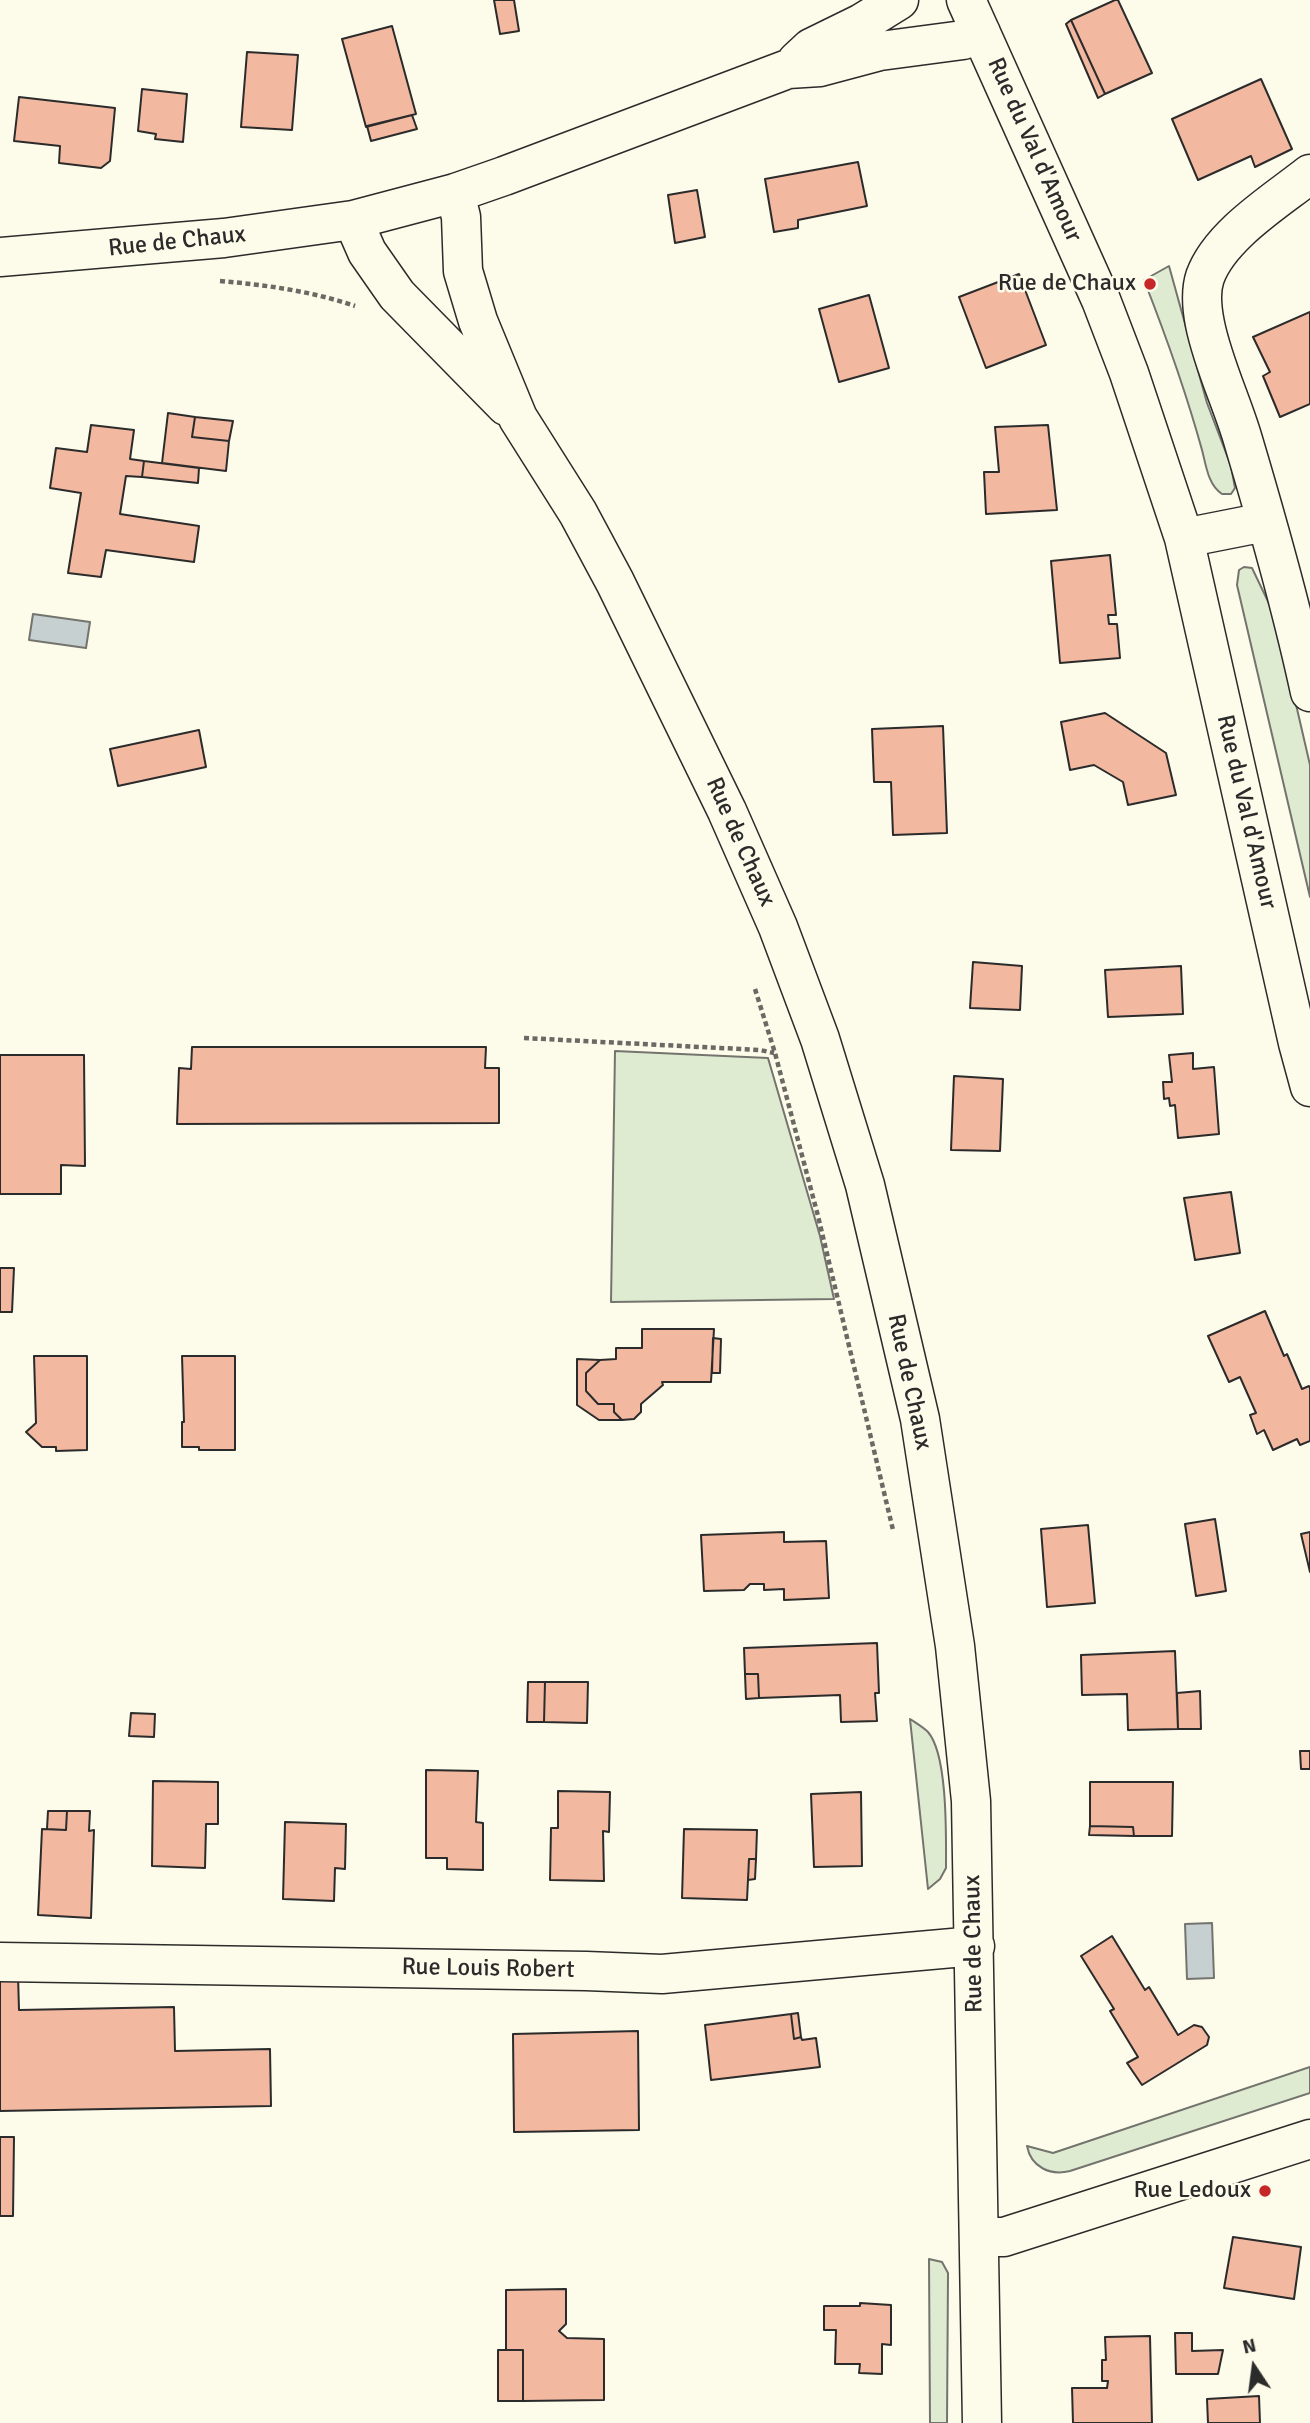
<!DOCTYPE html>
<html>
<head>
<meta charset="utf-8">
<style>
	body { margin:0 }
	#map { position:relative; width:1310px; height:2423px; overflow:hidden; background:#fdfbea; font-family:Signika,sans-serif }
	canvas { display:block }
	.north { position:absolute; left:1219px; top:2332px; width:70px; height:70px; -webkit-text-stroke:5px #fdfbea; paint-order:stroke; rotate:347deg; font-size:19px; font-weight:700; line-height:28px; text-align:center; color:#2b2b2b }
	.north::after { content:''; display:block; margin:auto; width:24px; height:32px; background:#2b2b2b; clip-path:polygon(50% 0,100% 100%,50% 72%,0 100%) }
</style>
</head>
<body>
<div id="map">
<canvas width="1310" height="2423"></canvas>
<div class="north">N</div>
</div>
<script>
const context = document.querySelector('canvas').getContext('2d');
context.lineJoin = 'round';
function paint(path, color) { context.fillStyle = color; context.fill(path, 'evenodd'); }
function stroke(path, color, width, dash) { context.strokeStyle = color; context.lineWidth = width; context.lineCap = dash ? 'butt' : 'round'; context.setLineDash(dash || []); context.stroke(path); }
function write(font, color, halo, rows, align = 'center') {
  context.font = font + ' Signika,sans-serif'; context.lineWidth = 5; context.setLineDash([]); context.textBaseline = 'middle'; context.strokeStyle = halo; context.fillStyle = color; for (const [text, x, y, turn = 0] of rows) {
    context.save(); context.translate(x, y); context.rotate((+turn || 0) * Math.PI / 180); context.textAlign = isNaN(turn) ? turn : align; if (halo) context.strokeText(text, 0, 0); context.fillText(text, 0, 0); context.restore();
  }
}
const green = new Path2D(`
	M1169,266L1207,403L1231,466L1235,488L1231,494H1222C1208,485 1206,465 1202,450C1186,392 1166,336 1144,280Z
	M1244,567L1252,568L1276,618L1310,765V897L1237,585L1239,570Z
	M615,1051L768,1058L820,1236L834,1299L611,1302Z
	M910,1719C916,1723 923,1727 928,1732C948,1755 946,1837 946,1868L940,1879L928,1889Z
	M1310,2067V2093L1070,2171C1050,2176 1031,2167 1027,2146L1053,2153Z
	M929,2259L942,2262L948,2273L947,2423H930Z`);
const water = new Path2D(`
	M33,614L90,622L86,648L29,640Z
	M1212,1923L1214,1978L1187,1979L1185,1924Z`);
const building = new Path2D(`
	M494,0H514L519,31L500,34Z
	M1115,0H1118L1152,73L1105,94L1071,20Z
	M1071,20L1105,94L1098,98L1066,24Z
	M392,26L416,114L366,127L342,39Z
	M247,52L298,55L292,130L241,127Z
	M1261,79L1292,149L1255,167L1251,156L1198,180L1172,119Z
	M142,89L187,94L183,142L155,139L156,134L138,131Z
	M19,97L115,108L110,161L101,168L59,163L60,146L14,141Z
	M412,115L417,129L371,141L367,126Z
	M858,162L867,206L798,220V228L774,232L765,179Z
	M697,190L705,237L675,243L668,195Z
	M1019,274L1046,345L986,368L959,297Z
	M869,295L889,368L839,382L819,309Z
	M1310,312V404L1280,417L1263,376L1270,372L1253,337Z
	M168,413L195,417L192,437L229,441L226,471L162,463Z
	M195,417L233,421L229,441L192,437Z
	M91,425L134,430L130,459L144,461L142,477L126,476L120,514L199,526L194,562L106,550L101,577L68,573L81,493L50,488L56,448L87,452Z
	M1048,425L1057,510L986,514L984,472H999L995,427Z
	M144,461L199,468L198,483L142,477Z
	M1110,555L1116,615H1108L1109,624H1117L1120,658L1060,663L1051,561Z
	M1105,713L1166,753L1176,795L1128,805L1123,782L1094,765L1070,770L1061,722Z
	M943,726L947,833L893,835L891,782H874L872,729Z
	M199,730L206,767L118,786L110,749Z
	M973,962L1022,966L1020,1010L970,1008Z
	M1181,966L1183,1014L1108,1017L1105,970Z
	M192,1047H486L485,1068H499V1123L177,1124L179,1068L191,1069Z
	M1193,1053V1069L1214,1067L1219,1134L1178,1138L1175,1105L1170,1106L1169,1098L1164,1099L1163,1082H1172L1169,1055Z
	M0,1055H84L85,1166L61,1165V1194H0Z
	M954,1076L1003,1079L1000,1151L951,1150Z
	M1231,1192L1240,1253L1195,1260L1184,1198Z
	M0,1268H14L12,1312H0Z
	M1265,1311L1284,1356L1287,1354L1302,1389L1309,1386L1310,1388V1441L1300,1445L1297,1439L1273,1450L1264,1430L1257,1434L1250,1415L1256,1413L1240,1377L1229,1382L1208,1336Z
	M642,1329H714L711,1382H662L663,1385L641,1404V1412L634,1419L622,1420L614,1412V1404H598L586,1391V1373L600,1360L616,1359V1348H642Z
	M713,1338L721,1339L720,1373H712Z
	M34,1356H87V1450L56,1451V1447H42L26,1432L36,1423Z
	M182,1356H235V1450H199V1447H182V1422H184Z
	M577,1359L600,1360L586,1373V1391L598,1404H614V1412L622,1420H599L577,1405Z
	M1215,1519L1226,1591L1196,1596L1185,1524Z
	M1088,1525L1095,1603L1047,1607L1041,1529Z
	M784,1532V1542L826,1541L829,1598L784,1600V1589L764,1590V1584H750L744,1590L704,1591L701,1535Z
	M1310,1532V1572L1301,1534Z
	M877,1643L879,1693H875L877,1721L841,1722L840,1695L759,1698L758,1674H745L744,1648Z
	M1175,1651L1178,1729L1128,1730L1127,1694L1082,1695L1081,1655Z
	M745,1674H758L759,1698L746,1699Z
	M528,1682H545L544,1722H527Z
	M545,1682H588L587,1723L544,1722Z
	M1200,1691L1201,1729H1178L1177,1693Z
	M131,1713L155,1714L154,1737L129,1736Z
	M1300,1751H1310V1769H1301Z
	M426,1770L478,1771L476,1822L483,1823V1870L447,1869V1858H426Z
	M153,1781L218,1782V1824H206L205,1868L152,1866Z
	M1090,1782H1173L1172,1836H1134L1133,1827L1090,1826Z
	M558,1791L610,1792L609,1832L603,1831L604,1881L550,1880L551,1828H558Z
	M861,1792L862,1866L814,1867L811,1794Z
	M48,1811H67L66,1830L47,1829Z
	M67,1811H90L89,1831L94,1830L91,1918L38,1915L42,1829L66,1830Z
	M285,1822L346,1824L345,1869L335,1868L334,1901L283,1899Z
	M1090,1826L1133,1827L1134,1836L1089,1835Z
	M684,1829L757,1830L756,1859H749L747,1900L682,1898Z
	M749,1859H756L755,1879L748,1880Z
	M1112,1936L1145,1990L1149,1987L1178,2035L1194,2025L1202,2027L1209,2037L1207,2045L1142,2085L1127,2063L1138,2057L1110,2011L1114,2009L1081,1956Z
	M18,1975L19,2010L174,2007L175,2051L270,2049L271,2106L0,2111V1976Z
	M798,2013L801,2037L794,2039L791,2014Z
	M791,2014L794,2039L801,2037L802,2040L816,2038L820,2067L711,2080L705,2025Z
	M638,2031L639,2130L514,2132L513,2034Z
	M0,2137H14L13,2216H0Z
	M1233,2237L1301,2247L1294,2299L1224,2288Z
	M566,2289V2324L559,2331L567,2338L604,2339V2400L523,2401V2350H506V2290Z
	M860,2303L891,2305V2345L882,2344V2374L859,2373L860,2364H835L836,2330H824V2306H860Z
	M1175,2333H1192V2351L1223,2350L1218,2374H1176Z
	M1150,2336L1152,2423H1073L1072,2388H1107L1108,2381H1102V2360H1106L1105,2337Z
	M498,2350H523V2401H498Z
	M1259,2396L1260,2423H1208L1207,2399Z`);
const path = new Path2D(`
	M220,281C266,285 311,291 355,306
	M755,989L775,1053L818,1216L893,1530
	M524,1038L760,1050L774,1053`);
const minor = new Path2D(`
	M966,0L1101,300L1129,373L1184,538L1298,1043L1310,1087
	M797,61L811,48L862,23L899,0
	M1310,174C1276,201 1220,235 1205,277C1200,292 1202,309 1205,324C1213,364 1232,402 1243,440C1268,524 1292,608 1310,692
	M455,193L461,217L463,271L478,321L518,418L578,513L615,582L727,811L778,927L820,1039L865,1185L920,1419L955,1646L971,1801L982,2423
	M353,220L367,252L397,295L506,406
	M0,257L224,238L353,220L455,193L504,176L788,69L820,67L880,51L963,40L981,33
	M1184,538L1265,522
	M0,1962L586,1971L662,1974L975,1946
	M979,2237H1004L1310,2139`);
const markers = [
	[1150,284,7,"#c62828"],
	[1265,2191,7,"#c62828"]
];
const streetNames = [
	["Rue du Val d'Amour",1034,150,66],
	["Rue de Chaux",177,242,-6],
	["Rue du Val d'Amour",1246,812,77],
	["Rue de Chaux",740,842,66],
	["Rue de Chaux",909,1382,78],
	["Rue de Chaux",974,1944,-91],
	["Rue Louis Robert",488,1969,1]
];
const poiNames = [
	["Rue de Chaux",1136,284],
	["Rue Ledoux",1251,2191]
];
paint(green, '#deebd1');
stroke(green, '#74746e', 2);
paint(water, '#c7d0d0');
stroke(water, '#74746e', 2);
paint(building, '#f2b8a0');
stroke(building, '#2b2b2b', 2);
stroke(minor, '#2b2b2b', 41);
stroke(path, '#6a6964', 4.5, [5, 3.5]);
stroke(minor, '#fdfbea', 38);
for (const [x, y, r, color] of markers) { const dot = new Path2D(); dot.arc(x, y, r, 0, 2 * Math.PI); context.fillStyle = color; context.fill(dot); stroke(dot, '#fdfbea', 2.5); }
write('24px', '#2b2b2b', '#fdfbea', streetNames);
write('24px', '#2b2b2b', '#fdfbea', poiNames, 'right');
</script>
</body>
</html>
